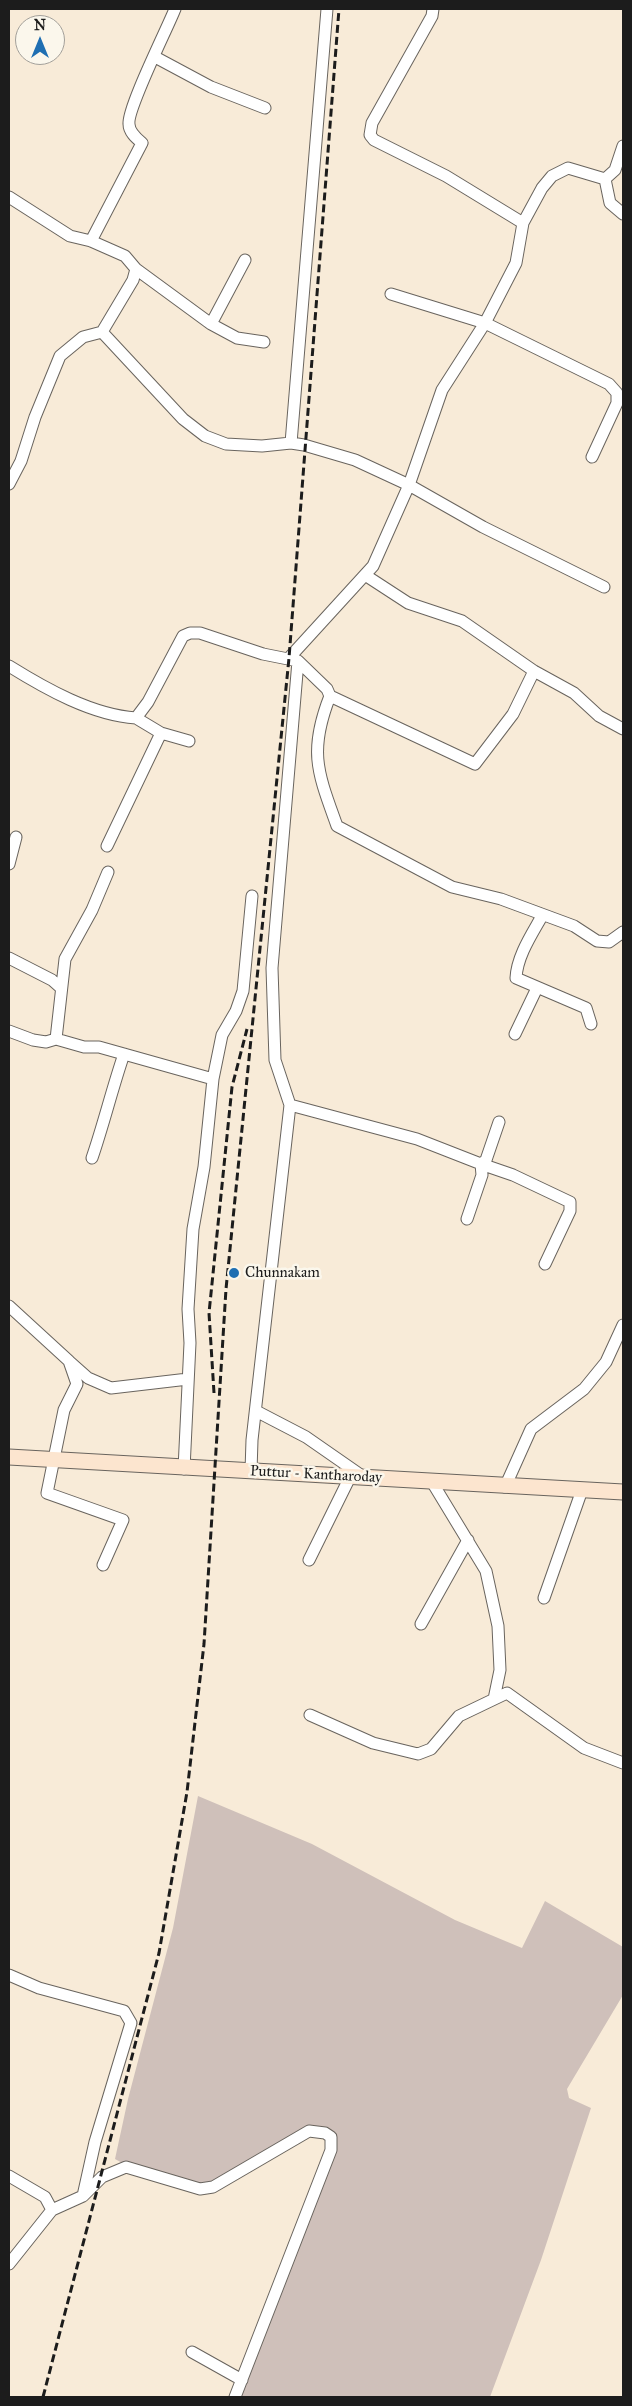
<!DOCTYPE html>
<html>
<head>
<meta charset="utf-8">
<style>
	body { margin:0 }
	#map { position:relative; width:632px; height:2406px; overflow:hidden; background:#f8ebd8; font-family:"IM FELL Great Primer",serif }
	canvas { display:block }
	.frame { position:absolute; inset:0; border:10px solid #1c1c1c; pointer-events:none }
	.north { position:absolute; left:15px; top:15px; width:50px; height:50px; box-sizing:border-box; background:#fbf7ec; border:1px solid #a29f99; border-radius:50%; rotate:0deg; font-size:14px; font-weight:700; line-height:20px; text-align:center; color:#1c1c1c }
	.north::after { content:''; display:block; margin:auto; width:18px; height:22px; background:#1f6fb2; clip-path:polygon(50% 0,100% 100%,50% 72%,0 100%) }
</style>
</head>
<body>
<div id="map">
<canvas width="632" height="2406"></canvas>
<div class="frame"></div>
<div class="north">N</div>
</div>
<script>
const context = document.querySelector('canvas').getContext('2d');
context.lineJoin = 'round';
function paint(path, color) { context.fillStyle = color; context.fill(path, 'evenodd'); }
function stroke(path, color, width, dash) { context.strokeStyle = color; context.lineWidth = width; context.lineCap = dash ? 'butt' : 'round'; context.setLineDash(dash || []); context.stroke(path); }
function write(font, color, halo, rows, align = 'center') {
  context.font = font + ' "IM FELL Great Primer",serif'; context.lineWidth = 5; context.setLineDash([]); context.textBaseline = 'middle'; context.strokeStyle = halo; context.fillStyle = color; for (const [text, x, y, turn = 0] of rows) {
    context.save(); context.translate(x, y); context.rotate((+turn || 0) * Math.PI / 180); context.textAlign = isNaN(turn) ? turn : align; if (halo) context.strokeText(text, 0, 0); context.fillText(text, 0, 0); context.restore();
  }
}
const industrial = new Path2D(`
	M198,1796L312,1844L455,1920L522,1948L545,1901L623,1947V1995L567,2089L569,2098L591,2108L541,2260L490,2397H237L333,2151L319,2129L212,2185L200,2187L126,2165L115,2159L128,2099L173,1928Z`);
const street = new Path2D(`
	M433,9L432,16L372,123L370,135L374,140L446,176L523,223
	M155,57L211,87L265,108
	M605,179L610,203L623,214
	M9,197L70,236L91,241L125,256L136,269L133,280L102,332L83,337L60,356L35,417L21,461L9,484
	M91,241L142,143C136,138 129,132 129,124C127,109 167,29 175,9
	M136,269L211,324L237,338L264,342
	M391,294L485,323L609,384L617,393V403L592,457
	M211,324L245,260
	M102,332L183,419L205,436L226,444L262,446L291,443L304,445L355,460L409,485L483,527L604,587
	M291,443L327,9
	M365,575L408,603L462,621L534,671L574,693L599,716L623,729
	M289,658L373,566L409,485L442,390L485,323L516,263L523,223L542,188L552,176L568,168L605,179L615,170L623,146
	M9,666C46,689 92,715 136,718L148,702L183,636L190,633H200L263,654L298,661L327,689L330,696L475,764L513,714L534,671
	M330,696C308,752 318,773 337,826L452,887L501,899L574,926L597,941L609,942L623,932
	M136,718L161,733L189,741
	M107,846L161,733
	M9,864L16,837
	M542,916C532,934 517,956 516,978L586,1008L591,1024
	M9,958L52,980L61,988
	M9,1031L33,1040L46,1042L56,1039L84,1047H99L213,1079
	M515,1034L537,988
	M56,1039L65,959L92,910L108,872
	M290,1105L417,1139L481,1164L482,1175L467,1219
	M499,1122L486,1160L481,1164L513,1175L570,1202V1211L545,1264
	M92,1158C104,1123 112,1089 124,1054
	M9,1306L69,1361L77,1384L64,1410L47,1493L123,1520L103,1565
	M70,1362L88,1378L111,1388L188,1379
	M256,1411L306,1437L365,1478
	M184,1469L190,1343L188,1309L193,1229L204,1167L213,1079L222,1035L236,1011L243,991L252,896
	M251,1471L252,1440L290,1105L275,1060L272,968L298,661
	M432,1482L486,1571L498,1626L500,1670L494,1699
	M505,1487L531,1429L584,1389L606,1362L623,1325
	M309,1560L350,1477
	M544,1598L582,1490
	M421,1624L468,1540
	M310,1715L373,1743L418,1754L431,1749L459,1716L507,1693L584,1748L623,1763
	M9,1975L39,1988L124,2011L131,2023L95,2142L83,2196L52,2210
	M9,2176L45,2197L52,2210L9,2264
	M83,2196L102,2177L126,2167L200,2189L213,2187L309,2131L325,2133L331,2137V2150L235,2397
	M192,2352L242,2380`);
const secondary = new Path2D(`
	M9,1457L623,1492`);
const rail = new Path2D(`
	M214,1393L209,1313L232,1087L247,1029
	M43,2397L159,1953L187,1792L204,1644L226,1289L289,658L339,9`);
const markers = [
	[234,1273,6,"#1f6fb2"]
];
const poiNames = [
	["Chunnakam",245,1273]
];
const streetNames = [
	["Puttur - Kantharoday",316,1475,3]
];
paint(industrial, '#cfc0ba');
stroke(street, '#69645e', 13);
stroke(secondary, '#69645e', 17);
stroke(street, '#fff', 11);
stroke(secondary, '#fce5cf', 15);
stroke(rail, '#1c1c1c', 3, [8, 4]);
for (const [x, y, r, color] of markers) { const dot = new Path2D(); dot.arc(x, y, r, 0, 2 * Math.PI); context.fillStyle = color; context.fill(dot); stroke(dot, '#fbf7ec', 2); }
write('15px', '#1c1c1c', '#fbf7ec', poiNames, 'left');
write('15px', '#1c1c1c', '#fbf7ec', streetNames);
</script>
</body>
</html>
